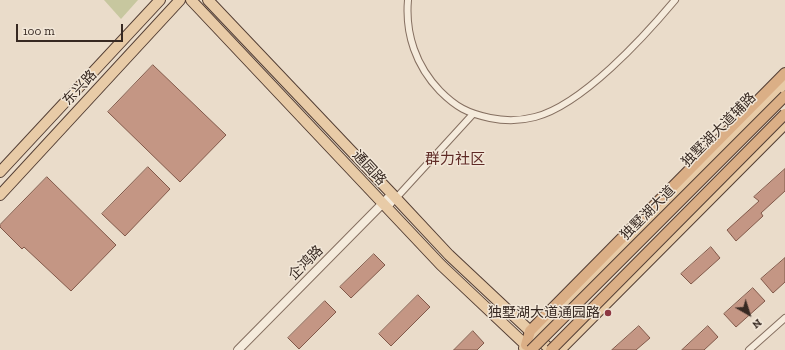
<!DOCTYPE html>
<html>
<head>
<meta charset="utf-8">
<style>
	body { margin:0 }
	#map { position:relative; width:785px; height:350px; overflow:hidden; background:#eadcca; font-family:"Zilla Slab",serif }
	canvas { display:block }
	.north { position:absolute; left:729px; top:294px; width:40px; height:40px; -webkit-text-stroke:3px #f2e7d8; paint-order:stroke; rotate:141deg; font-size:11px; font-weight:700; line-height:16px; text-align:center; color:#372922 }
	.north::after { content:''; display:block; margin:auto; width:14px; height:18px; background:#372922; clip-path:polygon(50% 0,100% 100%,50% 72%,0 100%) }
	.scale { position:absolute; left:16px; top:24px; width:107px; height:18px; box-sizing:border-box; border:2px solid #372922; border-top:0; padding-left:5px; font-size:12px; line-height:14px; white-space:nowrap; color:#372922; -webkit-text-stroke:3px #f2e7d8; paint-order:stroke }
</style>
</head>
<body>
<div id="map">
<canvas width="785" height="350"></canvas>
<div class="north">N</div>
<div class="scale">100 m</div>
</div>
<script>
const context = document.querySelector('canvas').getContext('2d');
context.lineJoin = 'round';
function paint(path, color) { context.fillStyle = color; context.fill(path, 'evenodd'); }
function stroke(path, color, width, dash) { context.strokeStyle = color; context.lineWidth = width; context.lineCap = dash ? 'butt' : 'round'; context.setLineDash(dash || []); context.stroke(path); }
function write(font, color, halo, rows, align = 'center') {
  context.font = font + ' "Zilla Slab","Noto Sans SC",serif'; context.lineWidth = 3; context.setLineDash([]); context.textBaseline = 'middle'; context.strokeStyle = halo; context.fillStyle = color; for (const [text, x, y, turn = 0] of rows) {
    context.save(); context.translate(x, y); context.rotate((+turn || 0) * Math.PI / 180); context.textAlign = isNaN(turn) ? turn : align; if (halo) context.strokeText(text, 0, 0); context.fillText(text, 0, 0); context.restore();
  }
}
const green = new Path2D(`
	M104,0H138L121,19Z`);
const building = new Path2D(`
	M153,65L226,135L180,182L108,112Z
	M148,167L170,189L125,236L102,214Z
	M785,169V191L761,213L763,216L736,241L727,230L759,201L754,197Z
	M47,177L116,245L71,291L24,247L22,249L0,227V225Z
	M711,247L720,258L691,284L681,274Z
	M374,254L385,265L351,298L340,287Z
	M785,258V282L773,293L761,279Z
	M753,288L765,301L736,327L724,314Z
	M418,295L430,307L391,346L379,334Z
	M325,301L336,312L299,349L288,338Z
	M639,326L650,338L636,350H612Z
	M708,326L718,337L704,350H682Z
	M473,331L484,343L477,350H454Z`);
const minor = new Path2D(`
	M408,0C405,34 416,66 440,91C456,107 467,113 490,118C505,121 520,121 535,117C582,105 644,37 675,0
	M387,208L473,114
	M749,350L785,318`);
const tertiary = new Path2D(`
	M238,350L392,194`);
const primary = new Path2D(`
	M191,0L441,265L531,350
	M208,0L392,194L449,255L530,331
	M0,172L160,0
	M0,195L180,0
	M535,336L551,350
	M524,348L785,83
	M560,350L785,124`);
const trunk = new Path2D(`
	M526,345L530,331L785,73`);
const trunkBridge = new Path2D(`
	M531,350L785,96
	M551,350L785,114`);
const markers = [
	[608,313,4,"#8d3742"]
];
const streetNames = [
	["东兴路",80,88,-47],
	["独墅湖大道辅路",719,130,-45],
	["通园路",369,168,47],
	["独墅湖大道",648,213,-45],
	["企鸿路",306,263,-45]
];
const poiNames = [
	["独墅湖大道通园路",600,313]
];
const neighbourhoodNames = [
	["群力社区",455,160]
];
paint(green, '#c7c79f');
paint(building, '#c49684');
stroke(building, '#815849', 1);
stroke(minor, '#856f60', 8);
stroke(tertiary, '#856f60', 10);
stroke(primary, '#533e34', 12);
stroke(trunk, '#533e34', 12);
stroke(minor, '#f5ebdc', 6);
stroke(tertiary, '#f5ebdc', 8);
stroke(primary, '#e8cba7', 10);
stroke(trunk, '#dbaf86', 10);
stroke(trunkBridge, '#533e34', 12, []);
stroke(trunkBridge, '#dbaf86', 10);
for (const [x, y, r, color] of markers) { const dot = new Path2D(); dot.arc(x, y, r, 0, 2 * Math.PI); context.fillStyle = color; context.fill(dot); stroke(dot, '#f2e7d8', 1.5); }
write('14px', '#372922', '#f2e7d8', streetNames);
write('14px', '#372922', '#f2e7d8', poiNames, 'right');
write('15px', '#5f2b26', '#f2e7d8', neighbourhoodNames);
</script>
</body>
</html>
